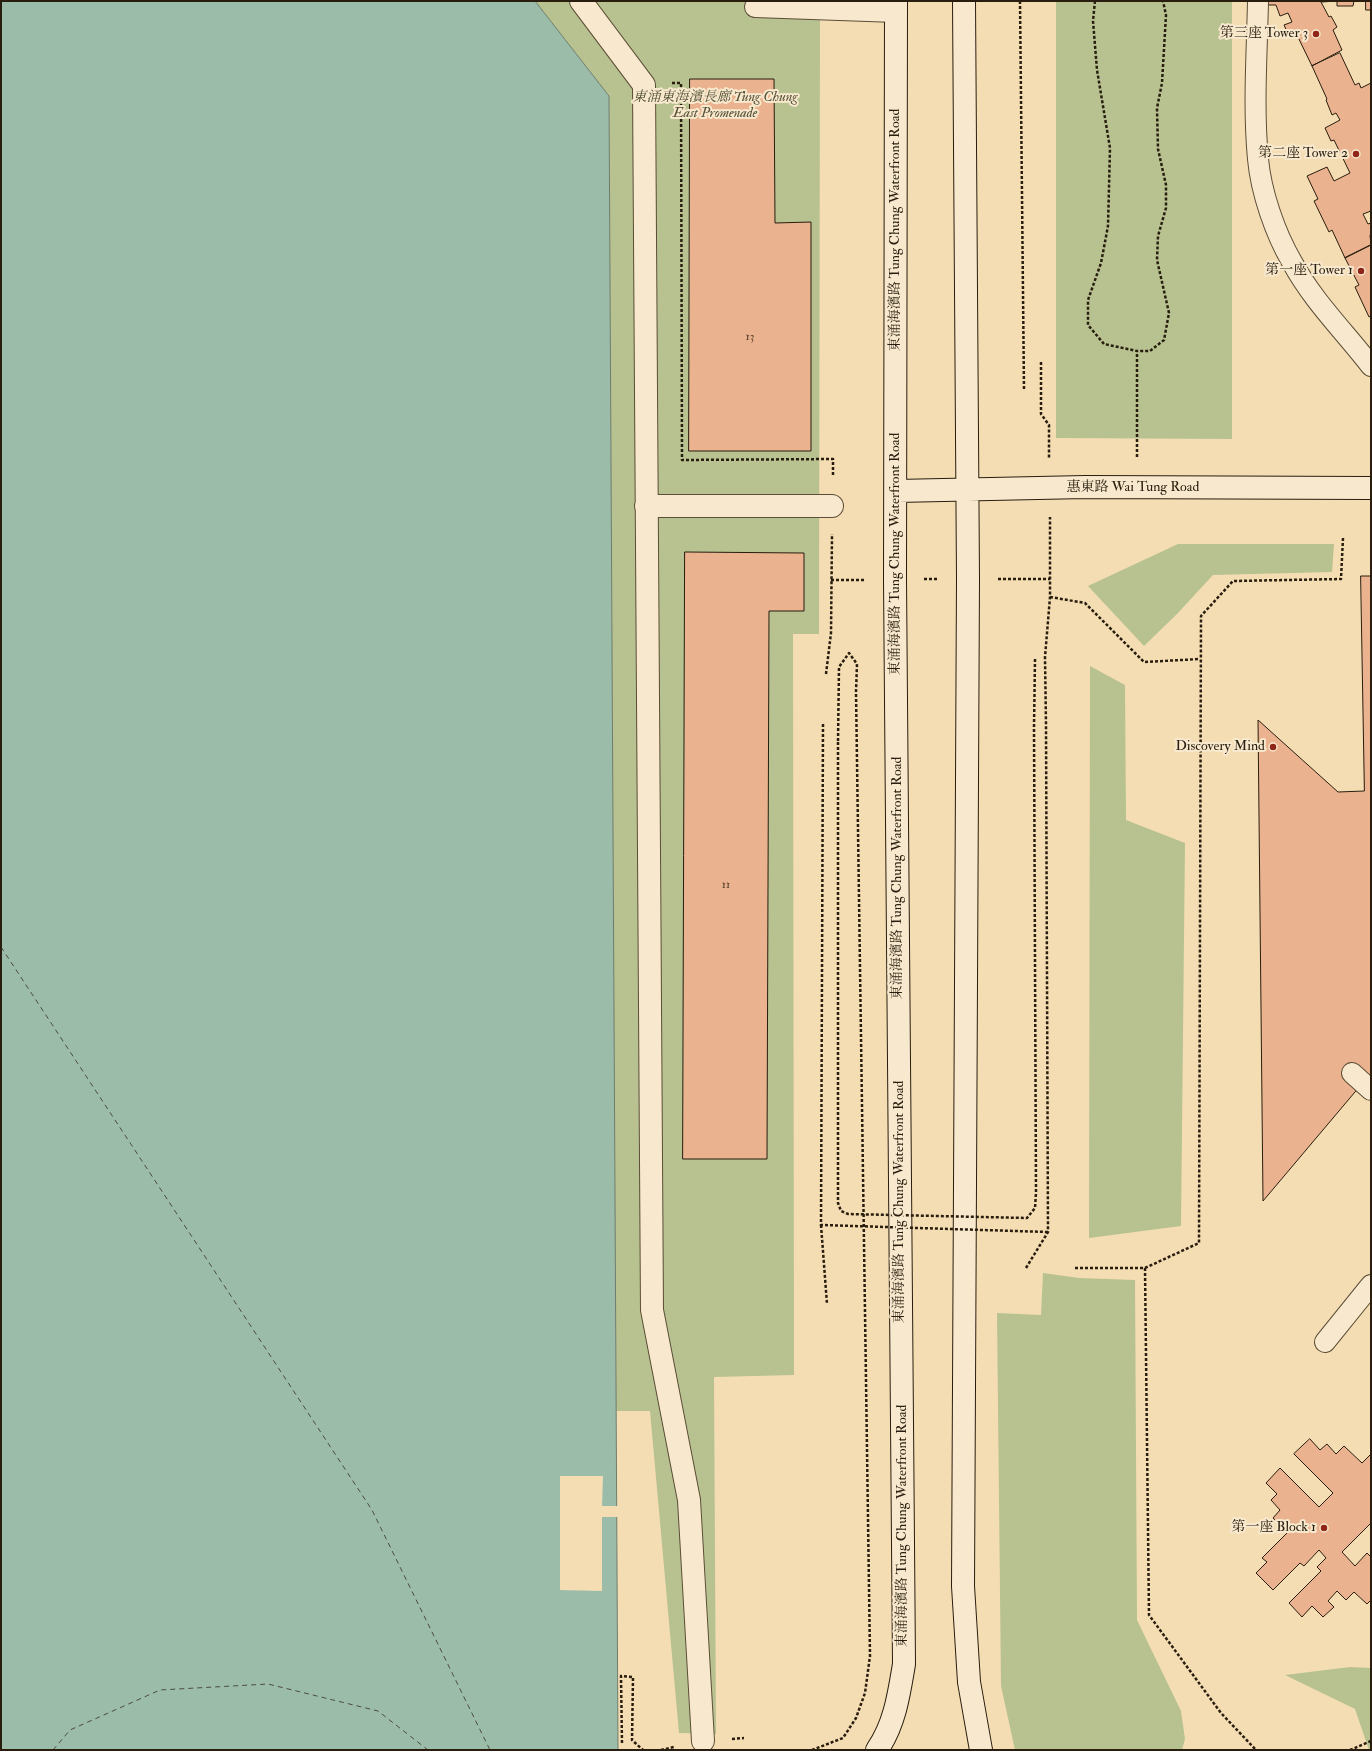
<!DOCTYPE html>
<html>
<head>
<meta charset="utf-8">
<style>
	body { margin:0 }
	#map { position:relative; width:1372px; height:1751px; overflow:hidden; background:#f5ddb3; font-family:"IM FELL Double Pica",serif }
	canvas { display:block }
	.frame { position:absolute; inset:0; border:2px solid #281d0e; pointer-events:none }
</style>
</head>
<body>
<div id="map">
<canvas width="1372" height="1751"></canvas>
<div class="frame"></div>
</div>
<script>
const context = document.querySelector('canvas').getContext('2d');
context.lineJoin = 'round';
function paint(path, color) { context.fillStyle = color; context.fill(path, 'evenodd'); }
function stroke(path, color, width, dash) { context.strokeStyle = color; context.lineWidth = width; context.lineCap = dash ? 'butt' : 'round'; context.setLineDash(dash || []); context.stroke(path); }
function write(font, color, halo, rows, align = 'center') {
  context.font = font + ' "IM FELL Double Pica","Noto Serif TC",serif'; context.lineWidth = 4; context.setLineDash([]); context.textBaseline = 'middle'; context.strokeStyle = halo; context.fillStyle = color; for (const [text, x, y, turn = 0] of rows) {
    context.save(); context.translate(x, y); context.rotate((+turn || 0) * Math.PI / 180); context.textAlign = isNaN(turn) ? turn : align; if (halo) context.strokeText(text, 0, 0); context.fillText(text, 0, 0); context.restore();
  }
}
const green = new Path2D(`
	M535,1H820L819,634H793L794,1375L714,1377L716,1734L679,1733L650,1411H616L609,96Z
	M1056,1H1232V439L1056,438Z
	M1178,544H1334L1332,572L1213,575L1177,614L1144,646L1088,586Z
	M1090,666L1125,685L1126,820L1185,843L1181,1226L1089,1238Z
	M1043,1273L1079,1278L1135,1280L1137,1620L1181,1711L1185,1739L1182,1750H1015L1001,1686L997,1313L1041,1315Z
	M1350,1667L1371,1668V1750H1369L1355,1709L1285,1675Z`);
const water = new Path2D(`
	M1,1H535L609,96L618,1750H1Z`);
const pier = new Path2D(`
	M560,1476H603L602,1506H619V1517H602V1591L560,1590Z`);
const ferry = new Path2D(`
	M1,947L372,1510L490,1750
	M53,1750L70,1730L160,1690L268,1684L378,1711L428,1750`);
const building = new Path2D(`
	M1250,1H1354L1353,6H1337V1L1321,2L1329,17L1331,16L1337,27L1333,30L1342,50L1312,66L1296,33L1289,36L1284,25L1292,22L1288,13L1280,16L1276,5H1266Z
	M1366,1H1371V10H1366Z
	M1340,53L1355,85L1359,83L1361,88L1371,83V211L1363,214L1368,224L1371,223V234L1370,235L1371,245L1345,258L1332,230L1329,232L1314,201L1318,199L1307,176L1327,167L1334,181L1350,173L1334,140L1331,141L1325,128L1340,120L1336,113L1332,115L1326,100L1327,99L1312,66Z
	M690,79H774L775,223L811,222V451H689Z
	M1371,245V316L1369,317L1355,287L1359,285L1345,258Z
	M685,552L804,553V611H769L767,1159H683Z
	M1361,576H1371V1073L1263,1201L1258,720L1338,792L1364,791Z
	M1310,1439L1320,1450L1327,1444L1336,1454L1344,1446L1362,1463L1371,1454V1523L1342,1552L1355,1566L1367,1553L1371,1557V1600L1367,1604L1354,1592L1346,1600L1337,1591L1328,1601L1334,1607L1323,1617L1312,1606L1302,1617L1289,1603L1321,1571L1317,1567L1326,1558L1319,1550L1304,1566L1300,1563L1273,1590L1256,1573L1267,1562L1262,1558L1287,1533L1273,1518L1280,1510L1271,1500L1277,1494L1266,1483L1280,1468L1319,1507L1333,1493L1294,1454Z`);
const path = new Path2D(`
	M1020,1L1024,390
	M1095,1L1093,21L1097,70L1110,148L1108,226L1101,263L1088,300V325L1104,344L1137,351H1150L1164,340L1169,313L1157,260L1158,236L1166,208V185L1158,149L1157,108L1162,83L1166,15L1163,1
	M672,83H681L682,460L833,459V477
	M1041,362V414L1049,425V458
	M1137,457V351
	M924,579H939
	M998,579H1050
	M831,580H865
	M1050,597L1085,603L1144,662L1200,659
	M826,674L831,633L832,534
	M1034,727L1035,659
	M821,1225L827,1304
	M1026,1268L1048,1232L1046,724L1045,657L1050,597V517
	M1075,1268H1145L1199,1243L1201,616L1233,581L1341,579L1343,538
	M1145,1268L1149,1615L1221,1713L1256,1750
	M732,1739L744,1738
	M622,1743L621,1676L633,1677L632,1740L643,1750
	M661,1750L674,1747
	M812,1750L843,1738L856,1718L865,1693L870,1656L856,692L857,664L849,653L839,667L838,742
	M1350,1750L1371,1741`);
const lane = new Path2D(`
	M1258,1C1257,53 1253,107 1258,159C1261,192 1275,233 1292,262C1313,301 1344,331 1371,366
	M755,7L896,12
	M1352,1073L1371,1090
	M1325,1342L1371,1285`);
const street = new Path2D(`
	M581,1L644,85L652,1310L689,1500L703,1741
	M646,506H832`);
const secondary = new Path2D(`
	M964,1L968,579L963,1586L969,1682L981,1750
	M896,491L1085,487L1371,488
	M877,1750C895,1724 899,1694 904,1664L895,580L896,1`);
const pathBridge = new Path2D(`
	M823,724L821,1225L1048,1232
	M838,742V1203L841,1211L848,1214L1027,1218L1035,1208L1036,1193L1034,727`);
const markers = [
	[1316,34,4,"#8f2418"],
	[1356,154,4,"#8f2418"],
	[1361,271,4,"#8f2418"],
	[1273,747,4,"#8f2418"],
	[1324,1528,4,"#8f2418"]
];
const numberNames = [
	["13",750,337],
	["11",726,885]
];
const poiNames = [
	["第三座 Tower 3",1308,34],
	["第二座 Tower 2",1348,154],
	["第一座 Tower 1",1353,271],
	["Discovery Mind",1265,747],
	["第一座 Block 1",1316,1528]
];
const parkNames = [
	["東涌東海濱長廊 Tung Chung",715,98],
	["East Promenade",715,114]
];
const streetNames = [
	["東涌海濱路 Tung Chung Waterfront Road",896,230,-90],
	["惠東路 Wai Tung Road",1133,488],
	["東涌海濱路 Tung Chung Waterfront Road",896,554,-90],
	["東涌海濱路 Tung Chung Waterfront Road",898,878,-90],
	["東涌海濱路 Tung Chung Waterfront Road",900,1202,-90],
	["東涌海濱路 Tung Chung Waterfront Road",903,1526,-90]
];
paint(green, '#b7c290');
paint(water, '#9cbcaa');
stroke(water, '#6e7c6c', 1);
paint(pier, '#f5ddb3');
stroke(ferry, '#4b4d3d', 1, [5, 4]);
paint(building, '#eab28e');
stroke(building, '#281d0e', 1);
stroke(lane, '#5b4d37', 22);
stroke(street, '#5b4d37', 24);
stroke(secondary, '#281d0e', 24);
stroke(path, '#281d0e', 2.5, [3, 2]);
stroke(lane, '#f8e9ce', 20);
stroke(street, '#f8e9ce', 22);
stroke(secondary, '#f8e9ce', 22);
stroke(pathBridge, '#281d0e', 2.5, [3, 2]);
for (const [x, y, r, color] of markers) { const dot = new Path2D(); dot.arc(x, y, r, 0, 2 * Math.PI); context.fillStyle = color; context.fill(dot); stroke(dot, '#f8e9ce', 1.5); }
write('12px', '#58422e', null, numberNames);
write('14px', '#281d0e', '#f8e9ce', poiNames, 'right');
write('italic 14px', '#534f35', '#f8e9ce', parkNames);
write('14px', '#281d0e', '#f8e9ce', streetNames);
</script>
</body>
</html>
